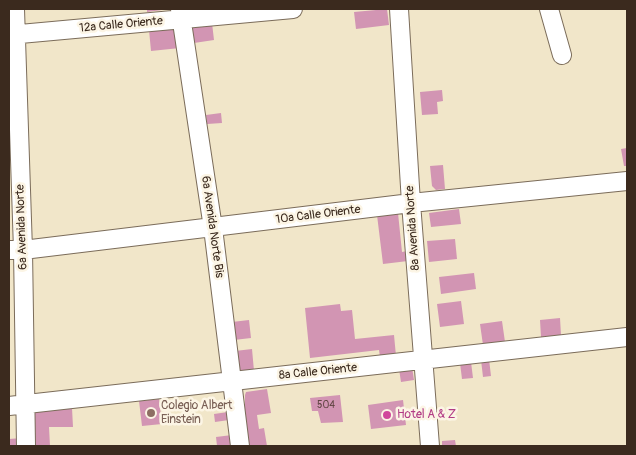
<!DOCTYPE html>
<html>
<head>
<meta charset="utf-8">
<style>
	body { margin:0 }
	#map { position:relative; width:636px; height:455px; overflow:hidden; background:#f1e6c9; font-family:Pangolin,sans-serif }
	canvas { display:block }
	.frame { position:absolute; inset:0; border:10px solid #3b2a1e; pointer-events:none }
</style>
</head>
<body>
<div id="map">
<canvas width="636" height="455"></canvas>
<div class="frame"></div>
</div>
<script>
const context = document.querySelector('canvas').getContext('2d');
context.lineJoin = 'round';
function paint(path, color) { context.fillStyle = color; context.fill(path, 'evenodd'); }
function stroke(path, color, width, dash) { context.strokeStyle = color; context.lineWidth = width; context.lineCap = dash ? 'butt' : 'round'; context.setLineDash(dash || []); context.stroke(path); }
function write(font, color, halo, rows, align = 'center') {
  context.font = font + ' Pangolin,sans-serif'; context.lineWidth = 5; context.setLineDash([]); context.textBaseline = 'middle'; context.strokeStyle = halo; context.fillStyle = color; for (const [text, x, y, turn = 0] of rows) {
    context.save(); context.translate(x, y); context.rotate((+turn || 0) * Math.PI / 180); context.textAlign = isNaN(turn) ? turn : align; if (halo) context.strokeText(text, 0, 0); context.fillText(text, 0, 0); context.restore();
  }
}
const building = new Path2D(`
	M147,9H162V10L147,12Z
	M387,9L389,25L356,29L354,12Z
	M212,23L214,40L194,43L192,30L194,26Z
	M174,27L177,31L180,48L151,51L149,30Z
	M442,90L443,101L437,102L438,114L422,115L420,92Z
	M221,113L222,123L207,124L206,115Z
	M627,148V166H624L621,149Z
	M443,165L445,189L436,190L432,186L430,166Z
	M459,209L461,224L431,227L429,213Z
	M398,213L402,252L407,251L408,261L383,264L377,215Z
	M455,239L457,259L429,262L427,241Z
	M474,273L476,289L441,294L439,277Z
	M461,301L464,324L440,327L437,304Z
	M340,304L341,311L352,310L355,339L394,335L396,356L380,357L379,350L310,358L305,308Z
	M560,318L561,335L541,337L540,320Z
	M249,320L251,338L234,340L232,322Z
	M502,321L505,342L483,345L480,324Z
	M252,349L254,371L243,373L237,368L235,351Z
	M489,359L491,376L483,377L481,360Z
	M471,362L473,378L462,379L460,363Z
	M412,367L414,380L401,382L399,369Z
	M267,389L271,413L257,415L259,429L264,428L267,446H248L242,404H245V395L246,392Z
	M340,395L343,422L321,423L318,411H312L310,398Z
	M159,399L162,424L142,426L139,401Z
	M403,400L406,425L371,429L368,405Z
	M72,408L73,427H49L50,446H32V410Z
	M228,412L229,420L215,422L214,414Z
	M232,435L234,446H217L216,437Z
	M22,438L23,446H9V439Z
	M455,440L456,446H442V441Z`);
const minor = new Path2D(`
	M15,9L23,250L26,446
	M180,9L213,228L240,446
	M399,9L411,203L430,446
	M549,9L562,55
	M9,35L293,9
	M9,250H23L411,203L627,181
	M9,406L627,337`);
const markers = [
	[151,413,5,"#8d6e63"],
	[387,415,5,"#d1479c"]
];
const numberNames = [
	["504",326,405]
];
const streetNames = [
	["12a Calle Oriente",121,25,-5],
	["10a Calle Oriente",318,215,-7],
	["6a Avenida Norte",22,227,-92],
	["6a Avenida Norte Bis",212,227,82],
	["8a Avenida Norte",413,228,-94],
	["8a Calle Oriente",318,372,-6]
];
const educationNames = [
	["Colegio Albert",161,406],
	["Einstein",161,420]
];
const hotelNames = [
	["Hotel A & Z",397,415]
];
paint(building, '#d295b3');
stroke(minor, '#7b6c5a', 20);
stroke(minor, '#fff', 18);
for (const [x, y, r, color] of markers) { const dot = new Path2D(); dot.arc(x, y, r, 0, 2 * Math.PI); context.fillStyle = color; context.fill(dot); stroke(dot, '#fcf5e5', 2); }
write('10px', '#614543', null, numberNames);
write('12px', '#3b2a1e', '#fcf5e5', streetNames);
write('12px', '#785e54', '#fcf5e5', educationNames, 'left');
write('12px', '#b23c85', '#fcf5e5', hotelNames, 'left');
</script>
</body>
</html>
